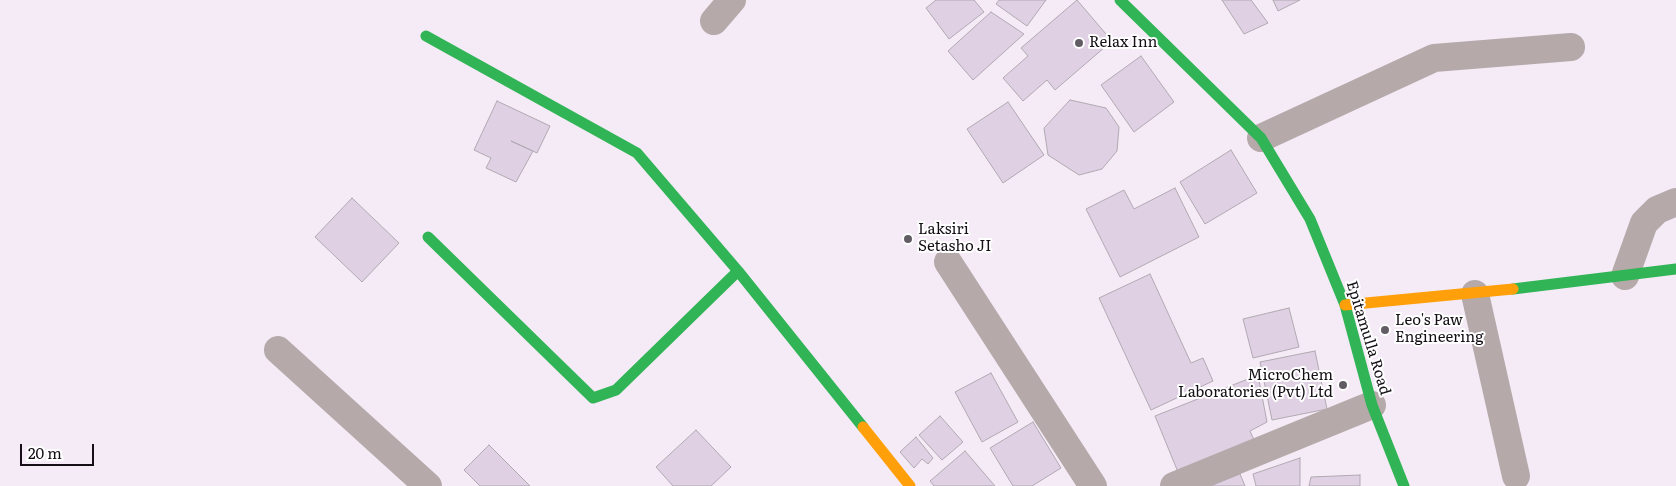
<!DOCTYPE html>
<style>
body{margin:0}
#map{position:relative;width:1676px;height:486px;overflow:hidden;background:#f4ebf6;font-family:Literata,serif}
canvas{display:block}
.scale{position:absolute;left:20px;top:444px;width:74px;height:22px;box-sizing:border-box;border:2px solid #140f15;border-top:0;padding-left:6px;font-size:15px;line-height:18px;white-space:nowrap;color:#140f15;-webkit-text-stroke:4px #fff;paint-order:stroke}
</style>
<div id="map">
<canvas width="1676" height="486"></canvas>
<div class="scale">20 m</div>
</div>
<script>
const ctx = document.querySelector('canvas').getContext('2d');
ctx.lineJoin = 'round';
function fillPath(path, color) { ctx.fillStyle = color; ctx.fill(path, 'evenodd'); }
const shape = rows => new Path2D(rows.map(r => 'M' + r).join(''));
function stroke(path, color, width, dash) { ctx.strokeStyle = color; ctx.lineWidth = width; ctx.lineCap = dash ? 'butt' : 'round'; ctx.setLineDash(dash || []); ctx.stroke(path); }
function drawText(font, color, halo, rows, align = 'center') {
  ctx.font = font + ' Literata,serif'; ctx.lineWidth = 4; ctx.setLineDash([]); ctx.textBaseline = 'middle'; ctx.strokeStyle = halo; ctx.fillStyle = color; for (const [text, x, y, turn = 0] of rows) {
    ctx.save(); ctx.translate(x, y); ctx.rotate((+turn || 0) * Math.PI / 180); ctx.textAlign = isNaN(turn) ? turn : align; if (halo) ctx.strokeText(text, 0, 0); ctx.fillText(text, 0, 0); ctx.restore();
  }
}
const building = shape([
 [936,0,974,0,984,12,949,39,926,8,936,0],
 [999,0,1046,0,1027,26,996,4,999,0],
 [1077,0,1112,41,1055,90,1047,80,1023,101,1003,78,1028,56,1021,48,1077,0],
 [1222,0,1251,0,1268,23,1244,34,1222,0],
 [1273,0,1300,0,1278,11,1273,0],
 [991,12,1024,34,973,80,948,51,991,12],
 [1141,56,1174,102,1134,132,1101,85,1141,56],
 [1070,100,1106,108,1119,127,1117,151,1102,169,1079,175,1048,155,1044,128,1070,100],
 [497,101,550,126,537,153,511,141,533,151,516,182,486,168,491,158,474,150,497,101],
 [1008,102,1044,155,1003,183,967,129,1008,102],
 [1231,150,1257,193,1205,224,1180,182,1231,150],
 [1175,188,1199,237,1120,277,1086,209,1124,190,1134,209,1175,188],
 [352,198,399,243,362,282,315,237,352,198],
 [1150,274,1191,363,1203,358,1213,381,1151,410,1099,298,1150,274],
 [1289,308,1299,347,1253,358,1243,319,1289,308],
 [1315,351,1327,409,1272,420,1260,362,1315,351],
 [991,373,1018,422,982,442,955,392,991,373],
 [1258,375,1267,422,1250,431,1255,442,1180,477,1155,416,1258,375],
 [940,416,963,442,942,460,919,435,940,416],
 [1033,422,1061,468,1032,486,1013,486,990,448,1033,422],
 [696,430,731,467,711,486,673,486,656,467,696,430],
 [916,437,933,458,928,464,922,459,914,468,900,452,916,437],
 [489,445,530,486,480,486,464,470,489,445],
 [965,451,995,486,934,486,930,481,965,451],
 [1300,458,1300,486,1256,486,1253,474,1300,458],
 [1240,474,1245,486,1210,486,1240,474],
 [1360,475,1360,486,1309,486,1311,477,1360,475]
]);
fillPath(building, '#dfd0e3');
stroke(building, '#b0a9b1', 1);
stroke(shape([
 [714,21,732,0],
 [1261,138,1434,58,1571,47],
 [948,262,1093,486],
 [1625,276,1644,223,1657,210,1676,202],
 [1475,294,1516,476],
 [278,350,428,486],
 [1174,486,1372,405]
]), '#b5a9aa', 28);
stroke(shape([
 [1120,0,1261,138,1310,219,1345,305,1372,405,1404,486],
 [426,36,637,153,738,271,863,427],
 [428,237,593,398,616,390,738,271],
 [1513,289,1676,269]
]), '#30b455', 11);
stroke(shape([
 [1345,305,1513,289],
 [863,427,910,486]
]), '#ff9f0a', 11);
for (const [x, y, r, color] of [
 [1079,43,5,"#625c64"],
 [908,239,5,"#625c64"],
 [1385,330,5,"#625c64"],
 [1343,385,5,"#625c64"]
]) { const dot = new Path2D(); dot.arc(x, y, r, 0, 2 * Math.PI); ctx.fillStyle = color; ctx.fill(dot); stroke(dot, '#fff', 2); }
drawText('15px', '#140f15', '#fff', [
 ["Relax Inn",1089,43],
 ["Laksiri",918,230],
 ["Setasho JI",918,247],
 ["Leo's Paw",1395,321],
 ["Engineering",1395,338],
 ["MicroChem",1333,376,"right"],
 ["Laboratories (Pvt) Ltd",1333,393,"right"]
], 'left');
drawText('15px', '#140f15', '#fff', [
 ["Epitamulla Road",1368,338,73]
]);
</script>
